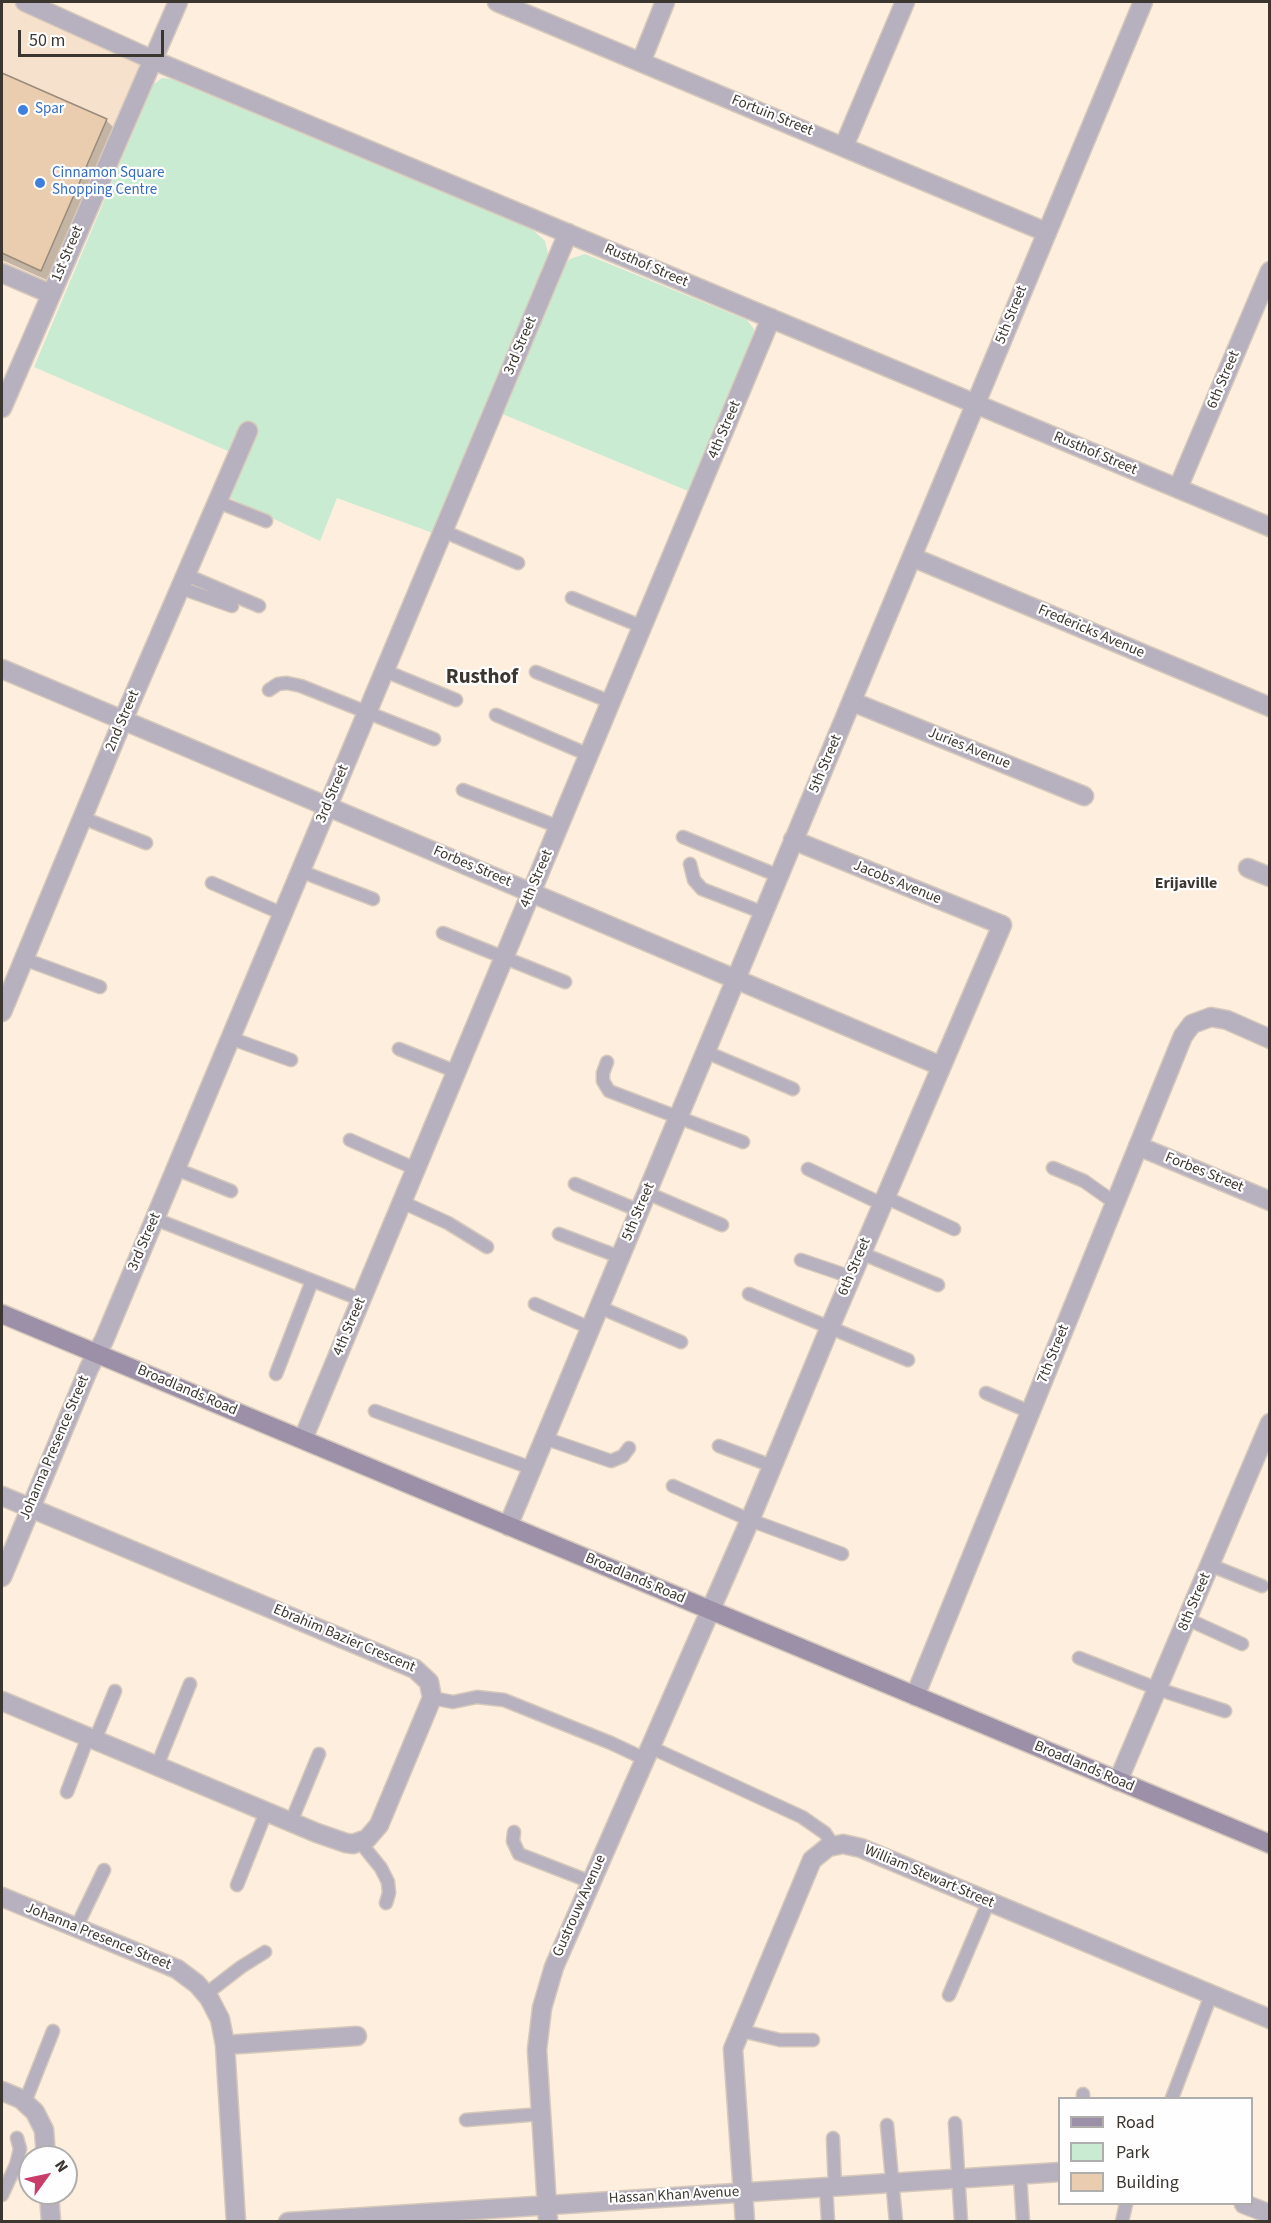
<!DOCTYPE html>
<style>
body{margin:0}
#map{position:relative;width:1271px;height:2223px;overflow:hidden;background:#fdeede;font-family:"Source Sans 3",sans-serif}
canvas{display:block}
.frame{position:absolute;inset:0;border:3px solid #3c3630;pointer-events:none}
.legend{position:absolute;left:1058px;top:2097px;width:195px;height:108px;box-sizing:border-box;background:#fefefe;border:2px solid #b0aeac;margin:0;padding:8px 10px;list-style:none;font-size:18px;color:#3c3630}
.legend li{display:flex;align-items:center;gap:12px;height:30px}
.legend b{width:30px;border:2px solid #b0aeac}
.north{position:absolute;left:18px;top:2145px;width:60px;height:60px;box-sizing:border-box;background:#fefefe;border:2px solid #b0aeac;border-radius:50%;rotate:57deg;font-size:16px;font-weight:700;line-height:24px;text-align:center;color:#3c3630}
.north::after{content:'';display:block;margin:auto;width:21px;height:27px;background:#ca3c6a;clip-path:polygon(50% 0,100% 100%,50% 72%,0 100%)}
.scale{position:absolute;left:18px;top:30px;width:146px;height:27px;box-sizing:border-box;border:3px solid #3c3630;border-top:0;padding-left:8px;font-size:18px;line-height:21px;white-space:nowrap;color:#3c3630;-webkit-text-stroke:4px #fefefe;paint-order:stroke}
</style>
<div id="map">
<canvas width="1271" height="2223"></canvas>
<div class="frame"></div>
<ul class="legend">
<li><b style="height:8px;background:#9b90a7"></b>Road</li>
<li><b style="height:16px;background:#c9ebd2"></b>Park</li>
<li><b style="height:16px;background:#e9cdae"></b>Building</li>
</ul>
<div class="north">N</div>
<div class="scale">50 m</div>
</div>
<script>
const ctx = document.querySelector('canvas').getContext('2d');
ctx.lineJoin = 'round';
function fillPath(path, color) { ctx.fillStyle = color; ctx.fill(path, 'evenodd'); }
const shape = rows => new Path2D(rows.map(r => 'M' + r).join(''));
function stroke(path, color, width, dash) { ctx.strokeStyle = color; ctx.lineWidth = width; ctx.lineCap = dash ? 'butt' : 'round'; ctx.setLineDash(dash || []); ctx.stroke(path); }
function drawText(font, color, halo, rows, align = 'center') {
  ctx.font = font + ' "Source Sans 3",sans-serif'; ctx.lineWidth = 4.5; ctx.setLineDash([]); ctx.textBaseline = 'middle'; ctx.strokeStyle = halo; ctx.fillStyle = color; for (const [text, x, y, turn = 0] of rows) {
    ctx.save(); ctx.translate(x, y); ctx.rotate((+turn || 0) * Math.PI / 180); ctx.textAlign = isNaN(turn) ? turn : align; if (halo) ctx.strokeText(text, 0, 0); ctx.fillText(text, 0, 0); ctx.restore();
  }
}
fillPath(shape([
 [2,2,27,2,153,58,50,293,2,271]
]), '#f6e2cc');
fillPath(shape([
 [162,78,171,79,533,230,545,241,548,253,547,259,433,533,337,498,320,541,228,497,244,458,34,367,153,85],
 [585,254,747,320,754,329,752,340,688,491,500,413,564,265,570,259]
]), '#c9ebd2');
fillPath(shape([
 [2,74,106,120,120,134,56,284,2,260]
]), '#0003');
const building = shape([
 [2,73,107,119,41,271,2,253,2,73]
]);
fillPath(building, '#e9cdae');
stroke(building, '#998b7c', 1.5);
const service = shape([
 [218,502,266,521],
 [443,531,518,563],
 [186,575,259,606],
 [181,588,232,606],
 [572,598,643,627],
 [385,671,456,700],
 [536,672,611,702],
 [269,690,278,684,287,683,301,686,434,739],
 [496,715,589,755],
 [463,790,559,827],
 [83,818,146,843],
 [683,837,779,876],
 [690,864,694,880,702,889,764,913],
 [300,871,373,899],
 [212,883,283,914],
 [443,933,565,982],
 [24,959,100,987],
 [230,1038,291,1060],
 [399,1049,457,1072],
 [706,1052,793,1089],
 [607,1062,603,1073,603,1081,609,1091,743,1142],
 [350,1140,416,1169],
 [1053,1168,1084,1181,1115,1203],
 [176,1169,231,1191],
 [808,1169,882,1204],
 [575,1184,640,1211],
 [647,1193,722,1225],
 [885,1197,954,1229],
 [402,1202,448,1223,487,1247],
 [155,1219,362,1300],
 [559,1234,620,1257],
 [861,1253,938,1285],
 [801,1260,851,1277],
 [749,1294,908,1360],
 [535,1304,590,1328],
 [599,1307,681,1342],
 [276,1374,312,1281],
 [986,1393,1030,1412],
 [375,1411,531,1468],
 [544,1438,611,1461,623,1456,629,1448],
 [719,1446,772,1466],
 [673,1486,750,1520,842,1554],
 [1210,1565,1262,1586],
 [1187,1619,1242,1644],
 [1079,1658,1158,1689,1225,1711],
 [432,1698,453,1702,477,1697,504,1700,611,1743,645,1759],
 [95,1740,115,1691],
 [650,1747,802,1817,825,1833,833,1845],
 [157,1766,190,1684],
 [67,1792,88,1737],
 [291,1822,319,1754],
 [514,1832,513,1841,519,1854,591,1882],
 [360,1842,381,1868,388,1882,389,1893,386,1903],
 [237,1885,266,1812],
 [76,1928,104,1870],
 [206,1994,241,1967,265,1952],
 [949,1995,989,1901],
 [742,2031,780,2040,813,2040],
 [1083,2094,1083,2098],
 [1172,2098,1211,1995],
 [25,2102,53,2031],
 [466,2120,541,2114],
 [955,2123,961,2222],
 [887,2125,896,2222],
 [833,2138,835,2187],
 [1020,2176,1023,2222],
 [826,2187,828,2222],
 [2,2195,16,2165,20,2149,17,2138],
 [1122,2222,1126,2204]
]);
const minor = shape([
 [25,2,153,60,1270,527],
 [497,2,1046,232],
 [641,62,665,2],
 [844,146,905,2],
 [2,273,51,294],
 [2,408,178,2],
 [1178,488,1270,271],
 [912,557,1270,707],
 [2,669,941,1066],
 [853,702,1084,796],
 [1248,868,1270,877],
 [2,1012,123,720,248,431],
 [1138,1146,1270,1201],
 [303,1439,771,318],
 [2,1496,415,1669,429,1682,432,1698,379,1825,367,1839,353,1844,346,1843,317,1833,2,1701],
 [508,1526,1143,2],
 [2,1577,89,1368,104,1340,568,233],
 [915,1696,1183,1036,1192,1024,1211,1017,1227,1020,1270,1039],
 [1118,1781,1270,1423],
 [2,1897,177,1969,197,1984,209,1998,220,2019,225,2045,236,2222],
 [225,2045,357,2036],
 [2,2091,21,2099,35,2112,44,2130,46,2157],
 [49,2193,51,2222],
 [1244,2204,1270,2214],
 [288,2222,1060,2172],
 [548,2222,537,2050,542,2008,554,1967,750,1520,830,1327,1002,925,793,840],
 [745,2222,733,2049,812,1860,828,1847,843,1844,861,1848,1270,2019]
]);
const secondary = shape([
 [2,1314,1270,1844]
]);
stroke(service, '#d6c9bb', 15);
stroke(minor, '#d6c9bb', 21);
stroke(secondary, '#d6c9bb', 21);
stroke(service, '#b7b0bf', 12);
stroke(minor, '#b7b0bf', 18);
stroke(secondary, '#9b90a7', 18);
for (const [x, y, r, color] of [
 [23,110,6,"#3f7fe0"],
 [40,183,6,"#3f7fe0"]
]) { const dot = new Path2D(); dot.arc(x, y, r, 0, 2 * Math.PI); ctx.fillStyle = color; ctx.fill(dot); stroke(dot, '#fefefe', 2); }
drawText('15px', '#366cbe', '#fefefe', [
 ["Spar",35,110],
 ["Cinnamon Square",52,174],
 ["Shopping Centre",52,191]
], 'left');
drawText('15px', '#3c3630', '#fefefe', [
 ["Fortuin Street",772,116,22],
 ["1st Street",68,254,-67],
 ["Rusthof Street",646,266,23],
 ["5th Street",1012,315,-68],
 ["3rd Street",521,346,-67],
 ["6th Street",1224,380,-67],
 ["4th Street",725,430,-67],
 ["Rusthof Street",1095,454,23],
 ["Fredericks Avenue",1091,632,23],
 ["2nd Street",123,721,-67],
 ["Juries Avenue",969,749,22],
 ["5th Street",826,764,-67],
 ["3rd Street",333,794,-67],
 ["Forbes Street",472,867,23],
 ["4th Street",537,879,-67],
 ["Jacobs Avenue",897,883,22],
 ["Forbes Street",1204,1173,22],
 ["5th Street",639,1212,-67],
 ["3rd Street",145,1242,-67],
 ["6th Street",855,1267,-67],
 ["4th Street",350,1327,-67],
 ["7th Street",1054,1354,-68],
 ["Broadlands Road",187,1391,23],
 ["Johanna Presence Street",55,1448,-67],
 ["Broadlands Road",635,1579,23],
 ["8th Street",1195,1602,-67],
 ["Ebrahim Bazier Crescent",344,1639,23],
 ["Broadlands Road",1084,1767,23],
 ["William Stewart Street",929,1877,23],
 ["Gustrouw Avenue",580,1906,-66],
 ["Johanna Presence Street",98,1937,22],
 ["Hassan Khan Avenue",674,2196,-3]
]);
drawText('bold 16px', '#3c3630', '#fefefe', [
 ["Erijaville",1186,884]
]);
drawText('bold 21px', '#3c3630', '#fefefe', [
 ["Rusthof",482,678]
]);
</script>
